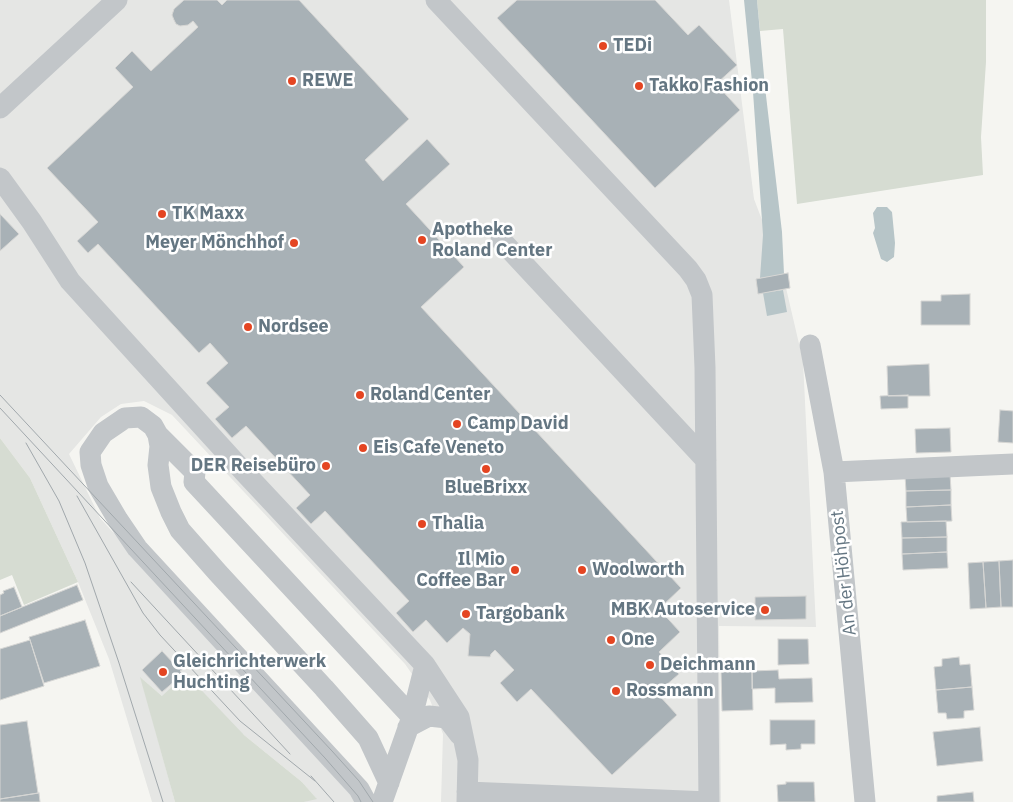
<!DOCTYPE html>
<meta charset="utf-8">
<style>
body{margin:0}
canvas{display:block;background:#f5f5f1}
</style>
<canvas width="1013" height="802"></canvas>
<script>
const ctx = document.querySelector('canvas').getContext('2d');
ctx.lineJoin = 'round';
function fillPath(path, color) { ctx.fillStyle = color; ctx.fill(path, 'evenodd'); }
const shape = rows => new Path2D(rows.map(r => 'M' + r).join(''));
function stroke(path, color, width, dash) { ctx.strokeStyle = color; ctx.lineWidth = width; ctx.lineCap = dash ? 'butt' : 'round'; ctx.setLineDash(dash || []); ctx.stroke(path); }
function drawText(font, color, halo, rows, align = 'center') {
  ctx.font = font + ' "IBM Plex Sans",sans-serif'; ctx.lineWidth = 5; ctx.setLineDash([]); ctx.textBaseline = 'middle'; ctx.strokeStyle = halo; ctx.fillStyle = color; for (const [text, x, y, turn = 0] of rows) {
    ctx.save(); ctx.translate(x, y); ctx.rotate((+turn || 0) * Math.PI / 180); ctx.textAlign = isNaN(turn) ? turn : align; if (halo) ctx.strokeText(text, 0, 0); ctx.fillText(text, 0, 0); ctx.restore();
  }
}
fillPath(shape([
 [0,0,729,0,754,199,783,275,803,361,816,627,719,626,721,802,441,802,443,734,430,700,405,664,172,415,144,401,121,404,101,417,69,454,100,518,357,802,304,802,316,798,302,782,244,735,162,696,141,678,175,802,152,802,109,659,78,582,30,478,0,438]
]), '#e5e6e4');
fillPath(shape([
 [757,0,986,0,986,62,981,137,983,175,797,204,783,29,760,31],
 [0,438,30,478,78,582,24,605,12,575,0,580],
 [186,674,244,735,302,782,317,799,304,802,175,802,140,677,162,696]
]), '#d6dcd2');
fillPath(shape([
 [744,0,757,0,765,87,782,232,784,274,760,278,763,235,753,92],
 [877,207,887,207,892,212,895,243,894,257,887,262,881,259,873,233,875,228,873,213],
 [783,290,787,312,767,316,763,293]
]), '#b7c5c8');
const building = shape([
 [184,0,217,0,222,5,227,0,299,0,409,119,365,160,383,181,427,139,450,164,406,204,464,267,421,307,681,588,659,609,680,632,659,652,679,674,657,693,677,715,612,775,531,689,517,702,500,683,514,670,495,650,491,654,490,657,468,656,470,634,463,628,447,643,426,620,413,632,396,613,409,601,325,511,311,524,296,508,310,495,246,426,232,438,215,419,229,407,206,383,228,363,210,343,199,353,98,244,88,253,77,241,98,222,47,168,133,87,115,68,132,51,151,71,198,27,193,21,188,25,180,26,176,24,174,20,172,15,174,9,184,0],
 [517,0,655,0,688,35,699,25,737,65,716,84,740,110,655,188,497,18,517,0],
 [0,214,19,234,0,251,0,214],
 [788,273,790,288,758,294,756,279,788,273],
 [970,294,970,325,921,325,921,301,941,301,941,295,970,294],
 [929,364,930,396,888,396,887,366,929,364],
 [908,395,908,408,881,409,880,396,908,395],
 [1000,410,1013,411,1013,443,998,442,1000,410],
 [950,428,951,452,916,453,915,429,950,428],
 [950,474,951,490,906,491,905,476,950,474],
 [951,490,951,505,906,507,906,491,951,490],
 [951,505,952,521,907,522,906,507,951,505],
 [946,521,947,537,902,538,901,522,946,521],
 [947,537,947,552,902,554,902,538,947,537],
 [947,552,948,568,903,570,902,554,947,552],
 [1013,560,1013,607,1001,607,999,561,1013,560],
 [999,561,1001,607,986,608,983,562,999,561],
 [983,562,986,608,970,609,968,563,983,562],
 [77,585,83,600,0,633,0,616,77,585],
 [14,587,22,607,0,616,0,595,4,593,3,591,14,587],
 [806,596,806,619,755,620,755,597,806,596],
 [85,620,100,666,44,683,29,637,85,620],
 [778,639,808,639,809,664,778,665,778,639],
 [30,640,44,686,0,700,0,649,30,640],
 [162,651,176,666,178,664,183,669,180,671,183,674,162,692,142,670,162,651],
 [959,657,960,665,970,664,972,687,936,690,934,667,942,666,942,659,959,657],
 [778,670,779,679,812,678,813,702,775,703,775,688,752,689,752,671,778,670],
 [752,671,753,710,722,711,721,672,752,671],
 [972,687,974,710,964,711,964,718,947,719,946,713,938,713,936,690,972,687],
 [770,720,815,720,815,744,801,744,801,749,786,750,786,744,770,745,770,720],
 [27,721,38,793,0,799,0,725,27,721],
 [980,727,983,761,937,766,933,732,980,727],
 [786,782,814,782,815,802,778,802,777,785,786,784,786,782],
 [973,792,974,802,937,802,937,796,973,792],
 [39,793,40,802,0,802,0,799,39,793]
]);
fillPath(building, '#a8b1b6');
stroke(building, '#d6d6d4', 1);
stroke(shape([
 [436,0,688,269,696,280,702,295,705,368,709,802,467,792],
 [0,108,117,0],
 [0,178,32,222,70,281,244,472,425,665,459,717,468,760,467,802],
 [501,240,706,460],
 [810,345,834,472,865,802],
 [158,435,160,446,158,465,161,487,171,512,180,530,218,573,324,688,368,738,389,783],
 [834,472,1013,464],
 [408,727,429,716,447,718,460,735],
 [366,802,359,789,137,548,118,520,98,486,91,465,90,452,103,433,125,418,141,417,153,426,158,435,195,472,194,482,412,717],
 [382,802,412,717,425,665]
]), '#c2c6c9', 21);
stroke(shape([
 [0,395,332,751,359,781,373,802],
 [0,408,325,758,358,796,361,802],
 [26,443,59,501,85,563,119,663,163,802],
 [77,496,143,613,160,635,240,721,315,781],
 [131,582,290,754],
 [311,776,334,802]
]), '#a1a8ac', 1);
for (const [x, y, r, color] of [
 [603,46,5,"#e44522"],
 [292,81,5,"#e44522"],
 [639,86,5,"#e44522"],
 [162,214,5,"#e44522"],
 [422,240,5,"#e44522"],
 [294,243,5,"#e44522"],
 [248,327,5,"#e44522"],
 [360,395,5,"#e44522"],
 [457,424,5,"#e44522"],
 [363,448,5,"#e44522"],
 [326,466,5,"#e44522"],
 [486,469,5,"#e44522"],
 [422,524,5,"#e44522"],
 [515,570,5,"#e44522"],
 [582,570,5,"#e44522"],
 [765,610,5,"#e44522"],
 [466,614,5,"#e44522"],
 [611,640,5,"#e44522"],
 [650,665,5,"#e44522"],
 [163,672,5,"#e44522"],
 [616,691,5,"#e44522"]
]) { const dot = new Path2D(); dot.arc(x, y, r, 0, 2 * Math.PI); ctx.fillStyle = color; ctx.fill(dot); stroke(dot, '#fff', 2); }
drawText('bold 18px', '#647682', '#fff', [
 ["TEDi",613,46],
 ["REWE",302,81],
 ["Takko Fashion",649,86],
 ["TK Maxx",172,214],
 ["Apotheke",432,230],
 ["Roland Center",432,251],
 ["Meyer Mönchhof",284,243,"right"],
 ["Nordsee",258,327],
 ["Roland Center",370,395],
 ["Camp David",467,424],
 ["Eis Cafe Veneto",373,448],
 ["DER Reisebüro",316,466,"right"],
 ["BlueBrixx",486,488,"center"],
 ["Thalia",432,524],
 ["Il Mio",505,560,"right"],
 ["Coffee Bar",505,581,"right"],
 ["Woolworth",592,570],
 ["MBK Autoservice",755,610,"right"],
 ["Targobank",476,614],
 ["One",621,640],
 ["Gleichrichterwerk",173,662],
 ["Huchting",173,683],
 ["Deichmann",660,665],
 ["Rossmann",626,691]
], 'left');
drawText('18px', '#647682', '#fff', [
 ["An der Höhpost",844,573,-96]
]);
</script>
